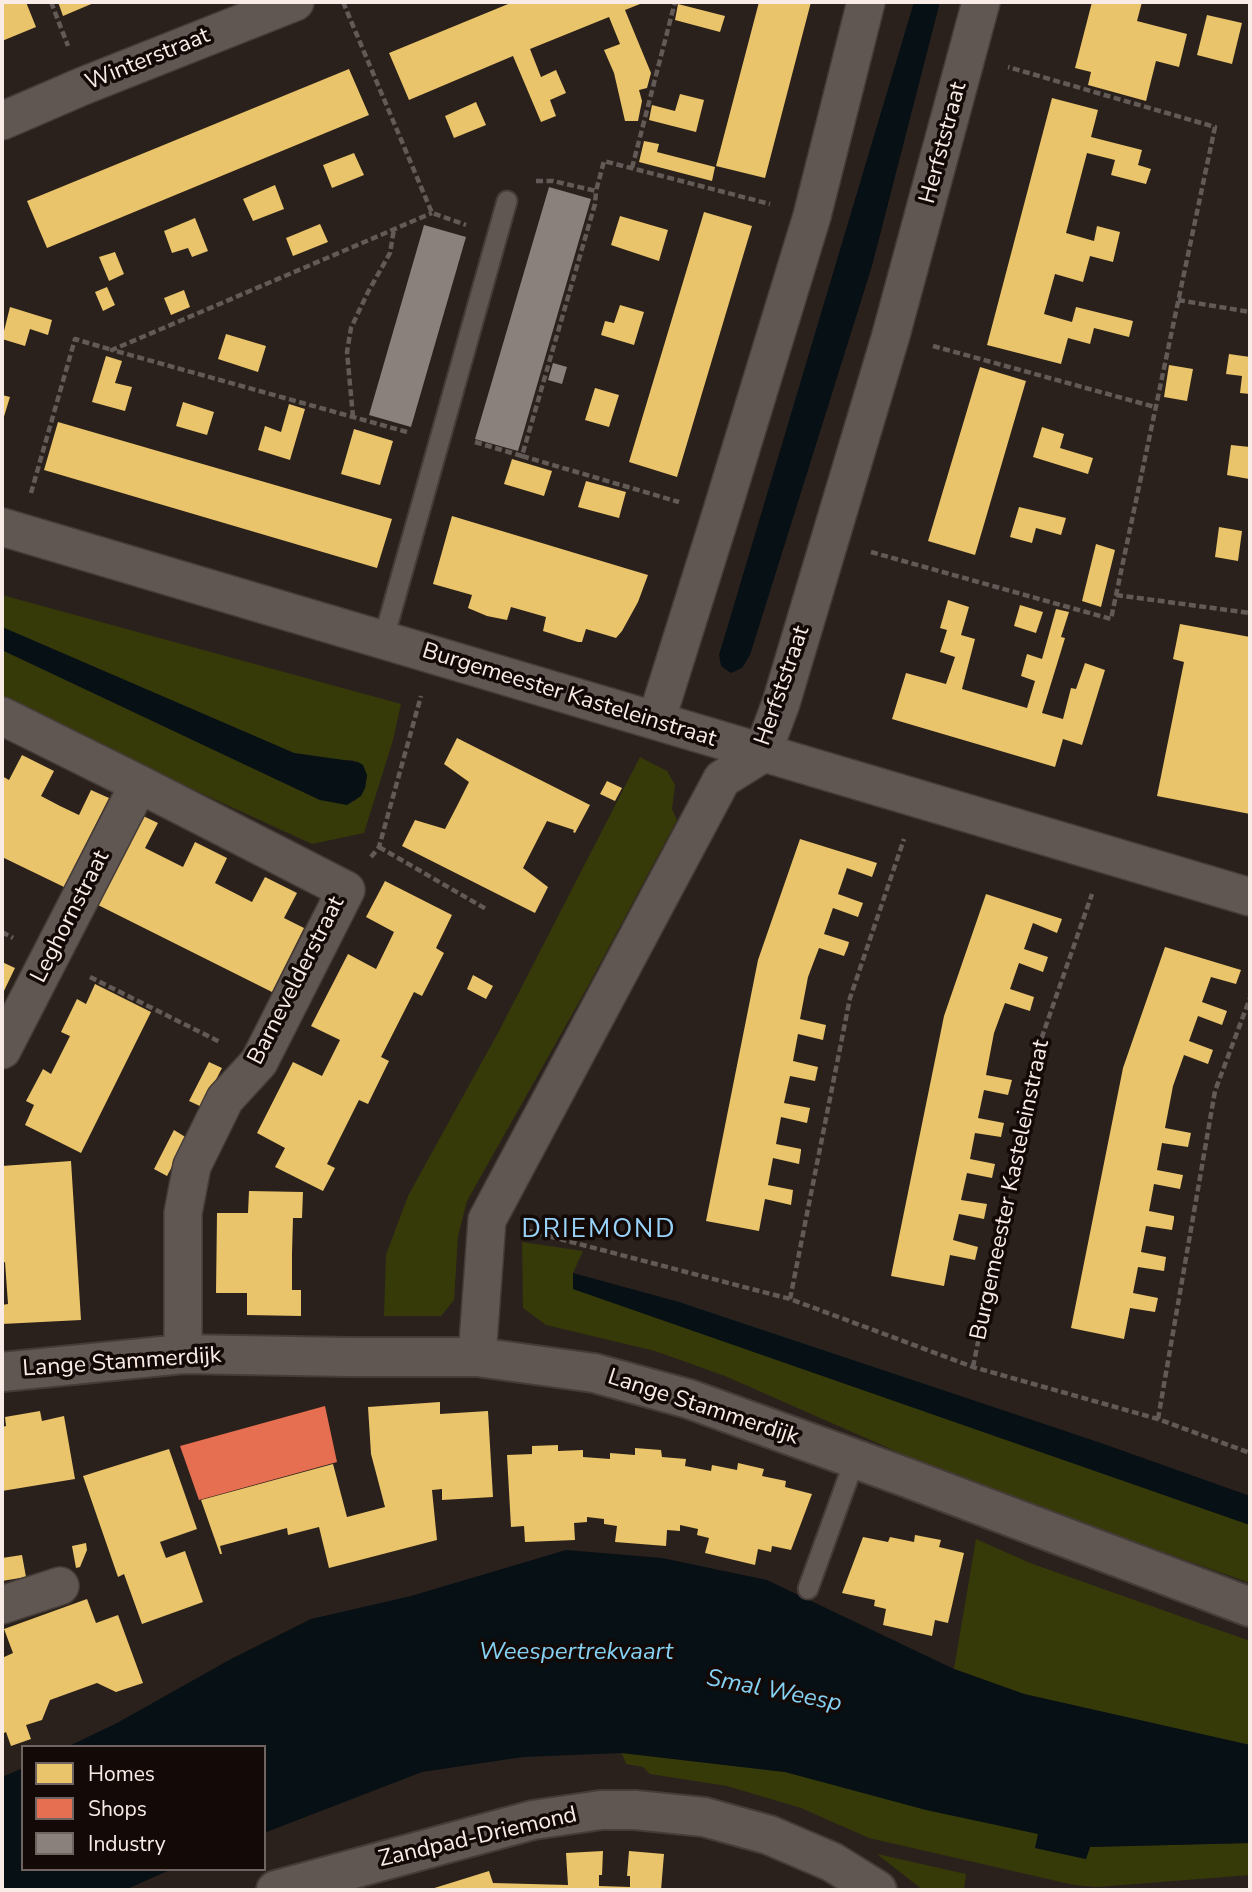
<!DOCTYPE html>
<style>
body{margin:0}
#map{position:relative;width:1252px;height:1892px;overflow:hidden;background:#2b211c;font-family:"Nunito Sans",sans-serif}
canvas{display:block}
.frame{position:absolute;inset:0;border:4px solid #f9ebe6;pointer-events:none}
.legend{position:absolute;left:21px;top:1745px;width:245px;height:126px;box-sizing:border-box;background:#130a07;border:2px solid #6f6460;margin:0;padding:9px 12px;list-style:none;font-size:21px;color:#f9ebe6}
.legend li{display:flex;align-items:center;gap:14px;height:35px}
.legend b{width:35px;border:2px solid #6f6460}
</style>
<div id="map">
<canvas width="1252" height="1892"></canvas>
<div class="frame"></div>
<ul class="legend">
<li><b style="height:19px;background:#e9c46a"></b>Homes</li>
<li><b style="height:19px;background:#e76f51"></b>Shops</li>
<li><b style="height:19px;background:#8a817c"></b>Industry</li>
</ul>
</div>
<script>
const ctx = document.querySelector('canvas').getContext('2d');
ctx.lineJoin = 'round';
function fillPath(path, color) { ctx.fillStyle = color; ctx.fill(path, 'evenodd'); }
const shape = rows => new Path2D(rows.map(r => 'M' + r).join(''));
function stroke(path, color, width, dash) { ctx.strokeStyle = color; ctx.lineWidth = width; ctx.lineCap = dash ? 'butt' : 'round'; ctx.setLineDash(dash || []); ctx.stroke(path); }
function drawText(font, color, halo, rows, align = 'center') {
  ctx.font = font + ' "Nunito Sans",sans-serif'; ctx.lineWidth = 7; ctx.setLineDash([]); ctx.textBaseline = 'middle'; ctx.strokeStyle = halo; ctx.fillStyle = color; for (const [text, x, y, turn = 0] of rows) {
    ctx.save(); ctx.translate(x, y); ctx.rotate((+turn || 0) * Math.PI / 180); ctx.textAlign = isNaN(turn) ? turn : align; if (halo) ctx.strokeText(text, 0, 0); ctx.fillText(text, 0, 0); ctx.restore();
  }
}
fillPath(shape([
 [2,595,401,704,393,740,364,833,312,844,2,702,2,650,320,800,355,801,365,788,367,775,353,760,330,760,294,753,2,627],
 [640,757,667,771,675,785,672,809,677,820,588,986,467,1201,458,1236,454,1300,441,1316,384,1316,386,1255,408,1196,499,1031],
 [522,1242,583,1251,573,1273,574,1289,1250,1525,1250,1583,961,1480,725,1376,655,1351,546,1325,523,1308],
 [976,1539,1030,1563,1250,1641,1250,1745,1024,1694,954,1669],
 [622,1753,785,1772,1039,1834,1035,1848,1086,1859,1090,1847,1250,1843,1250,1875,1097,1887,1074,1885,869,1838,801,1808,727,1786,650,1774,643,1767,626,1764],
 [877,1854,966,1874,964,1890,923,1890]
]), '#353a08');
fillPath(shape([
 [914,2,940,2,872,266,750,655,742,668,731,673,721,666,719,655],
 [2,627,294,753,358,762,363,765,367,775,365,788,361,796,347,805,320,800,2,650],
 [573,1273,679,1302,1101,1443,1250,1496,1250,1525,573,1289],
 [566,1550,662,1558,767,1580,954,1669,1024,1694,1250,1745,1250,1843,1090,1847,1086,1859,1035,1848,1038,1834,926,1810,785,1772,622,1753,523,1757,422,1772,264,1833,264,1747,67,1747,117,1723,231,1659,311,1619,411,1596],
 [23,1768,23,1869,172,1869,125,1890,2,1890,2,1777]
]), '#061015');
fillPath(shape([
 [2,2,26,2,36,27,2,41],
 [58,2,96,2,63,16],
 [513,2,645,2,625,10,651,73,647,88,639,90,642,101,638,121,625,121,614,73,604,50,620,44,609,17,530,49,541,77,556,70,566,93,550,100,556,116,541,122,513,56,409,100,389,53],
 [759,2,811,2,765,178,716,166],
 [1092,2,1142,2,1137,21,1187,34,1179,67,1156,61,1146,101,1088,85,1091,72,1075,68],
 [678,4,725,16,720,32,675,20],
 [1207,15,1242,23,1232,64,1197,55],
 [349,69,369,115,47,248,27,201],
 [680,94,704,100,696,132,649,120,652,105,675,111],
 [1052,98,1098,110,1091,137,1142,150,1138,165,1151,169,1146,184,1111,175,1115,160,1087,153,1066,233,1094,241,1097,226,1120,232,1113,262,1090,256,1083,282,1055,274,1044,314,1072,322,1076,307,1133,321,1129,337,1094,328,1090,344,1068,338,1061,364,987,345],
 [476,102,486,125,454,138,445,116],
 [644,141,659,144,657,152,715,167,712,181,639,162],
 [354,153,364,175,332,188,323,165],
 [275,185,284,209,253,221,243,199],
 [704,212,752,226,677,477,629,462],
 [620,216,668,230,659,261,611,245],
 [195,218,208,251,192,257,188,248,172,253,164,231],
 [320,224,328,242,293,256,286,238],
 [115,252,124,274,109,281,99,257],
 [107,287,115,305,103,311,95,292],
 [184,290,190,307,171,315,164,298],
 [620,305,644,312,634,345,601,335,605,321,614,323],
 [10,307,52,320,48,335,30,329,25,346,2,339],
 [226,334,266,346,258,372,218,359],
 [1229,354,1250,357,1250,394,1240,393,1242,376,1226,374],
 [106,356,122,361,115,383,132,387,125,411,92,402],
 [1169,365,1193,369,1187,401,1164,397],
 [980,367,1026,381,975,555,928,541],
 [595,388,619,395,609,427,585,420],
 [2,395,10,397,2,423],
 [183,402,214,412,207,435,176,426],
 [289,404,305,409,290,460,258,450,265,426,281,432],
 [58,422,392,519,377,568,44,470],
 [1042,427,1064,434,1060,448,1093,458,1088,474,1033,457],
 [354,429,393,441,380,485,341,474],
 [1231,445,1250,447,1249,479,1227,475],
 [512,459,552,471,544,496,504,484],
 [586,481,626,492,619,518,578,507],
 [1019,507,1066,518,1061,535,1036,528,1032,543,1010,537],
 [452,516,648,575,638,602,622,631,616,638,586,629,582,642,578,642,543,631,546,617,511,607,507,620,487,616,468,608,472,595,433,584],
 [1219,527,1242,531,1238,561,1215,557],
 [1096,544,1115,550,1101,607,1082,601],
 [948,600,969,607,961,635,975,639,962,689,1027,708,1035,681,1021,676,1027,654,1042,659,1056,609,1069,612,1061,637,1065,638,1042,713,1063,719,1071,688,1076,689,1085,663,1105,670,1082,745,1063,739,1055,767,892,719,906,673,946,684,955,657,940,652,947,630,940,628],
 [1020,605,1043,612,1036,633,1014,626],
 [1180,624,1250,637,1250,814,1157,796,1184,662,1173,659],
 [457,738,590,805,575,833,573,832,574,830,547,821,523,868,548,887,535,913,402,846,415,820,445,829,457,806,469,782,444,764],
 [22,755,54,771,41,796,60,806,79,815,91,790,109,798,64,887,2,857,2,776,9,780],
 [607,781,622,788,615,801,600,794],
 [141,815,158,823,145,848,183,867,195,842,227,858,215,883,252,902,265,877,297,893,284,918,304,928,272,992,96,904],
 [800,839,877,863,872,877,847,868,838,894,863,903,858,917,833,908,824,934,849,942,848,946,844,956,819,948,808,977,800,1019,826,1025,823,1040,798,1034,793,1061,818,1067,815,1081,790,1076,784,1103,810,1108,807,1123,781,1117,776,1144,801,1149,801,1151,799,1164,773,1158,768,1185,793,1190,791,1205,765,1199,759,1231,706,1221,758,960],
 [385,881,452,915,436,948,444,953,422,996,414,992,381,1057,389,1061,368,1104,359,1100,327,1164,335,1168,323,1191,275,1167,285,1148,257,1133,293,1062,322,1076,340,1040,311,1026,348,954,376,969,394,932,366,917],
 [986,894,1062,919,1057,933,1033,923,1024,949,1048,957,1043,972,1019,963,1010,989,1034,997,1030,1011,1005,1003,994,1033,986,1075,1012,1080,1008,1095,984,1090,978,1118,1004,1123,1001,1137,975,1133,970,1159,995,1164,992,1178,967,1173,961,1200,987,1204,984,1219,959,1214,953,1240,978,1247,975,1260,950,1255,944,1286,891,1276,944,1016],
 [1165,947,1241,970,1236,984,1211,977,1202,1002,1227,1011,1222,1025,1198,1016,1189,1041,1213,1050,1208,1064,1184,1055,1173,1086,1165,1128,1191,1133,1188,1147,1162,1143,1157,1170,1183,1175,1180,1189,1154,1184,1149,1211,1174,1216,1174,1219,1172,1230,1146,1226,1141,1252,1166,1257,1164,1271,1138,1267,1133,1293,1158,1298,1155,1312,1130,1308,1124,1339,1071,1328,1123,1068],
 [2,962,15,968,2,995],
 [473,975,493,986,486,999,467,989],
 [95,984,151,1012,81,1153,25,1125,34,1105,26,1101,43,1069,51,1074,70,1036,61,1032,77,999,86,1004],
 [209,1062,222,1068,202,1107,189,1101],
 [174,1130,187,1138,167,1176,154,1169],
 [71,1161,81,1320,2,1324,2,1305,8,1304,5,1262,2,1263,2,1227,4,1227,2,1166],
 [249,1191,303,1192,302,1218,293,1218,292,1253,292,1290,301,1290,301,1316,247,1315,247,1293,216,1293,217,1213,248,1213],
 [440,1402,440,1414,488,1411,493,1497,442,1500,442,1489,432,1490,437,1540,329,1568,319,1527,288,1535,287,1528,220,1546,222,1554,220,1554,201,1500,333,1464,347,1517,385,1507,371,1454,368,1407],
 [40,1411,42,1421,64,1416,75,1479,2,1491,2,1427,6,1426,5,1417],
 [558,1445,558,1451,583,1450,583,1457,610,1459,610,1453,635,1455,635,1448,661,1450,662,1457,686,1459,685,1466,711,1471,712,1465,737,1470,738,1463,764,1469,762,1476,786,1481,785,1487,812,1494,791,1550,772,1546,771,1552,758,1549,755,1565,705,1553,709,1538,697,1535,698,1529,680,1525,680,1531,667,1530,666,1546,615,1542,617,1526,604,1524,604,1519,587,1517,587,1522,574,1523,575,1540,525,1542,524,1526,511,1527,507,1455,532,1454,532,1446],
 [169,1449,197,1529,160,1542,166,1558,185,1551,203,1602,142,1624,124,1574,118,1577,83,1476],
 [915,1535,941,1540,939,1547,964,1553,948,1623,935,1620,932,1636,883,1625,886,1609,874,1606,875,1600,842,1593,863,1537,888,1542,890,1537,914,1542],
 [86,1543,87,1550,80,1567,76,1568,72,1546],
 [22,1555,26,1577,2,1581,2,1558],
 [87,1599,96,1623,118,1615,143,1683,116,1692,97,1683,50,1700,42,1720,26,1725,31,1739,11,1746,6,1732,2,1734,2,1658,13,1653,4,1629],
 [603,1851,602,1875,599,1875,599,1886,630,1887,630,1876,627,1876,629,1851,664,1854,661,1890,428,1890,489,1871,493,1883,568,1885,566,1853]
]), '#e9c46a');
fillPath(shape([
 [325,1406,337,1462,199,1500,180,1446]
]), '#e76f51');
fillPath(shape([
 [549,187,591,199,518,451,475,439],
 [424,225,466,237,411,427,369,415],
 [553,363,567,367,562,384,548,380]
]), '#8a817c');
const service = shape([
 [383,641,507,201],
 [808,1589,855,1459]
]);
const minor = shape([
 [2,121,83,86,295,2],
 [2,527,1250,897],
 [2,716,139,784,346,890,259,1062,225,1099,192,1166,183,1213,183,1354],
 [656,721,721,514,812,216,866,2],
 [2,1050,139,784],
 [477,1357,487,1220,722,779,762,754,781,703,891,335,981,2],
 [2,1605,60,1586]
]);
const tertiary = shape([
 [2,1372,183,1354,348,1357,477,1357,594,1373,689,1399,905,1477,1250,1607],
 [276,1890,533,1820,601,1810,635,1810,704,1817,769,1835,832,1862,877,1890]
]);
stroke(service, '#453c38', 23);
stroke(minor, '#453c38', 40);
stroke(tertiary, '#453c38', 42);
stroke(shape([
 [51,2,68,46],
 [343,2,432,213,466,225],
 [632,168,675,2],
 [536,181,553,181,596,191,604,161,770,204],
 [1178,300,1250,312],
 [933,346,1155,407],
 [353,417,347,352,351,328,368,292,390,253,394,229],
 [407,432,112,350,432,213],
 [475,442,522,456,595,204,596,191],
 [522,456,679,502],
 [31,493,75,339,112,350],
 [871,552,1111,619,1215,127,1008,67],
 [1116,595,1250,613],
 [379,847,486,909],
 [371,857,379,847,421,696],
 [2,932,13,938],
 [90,977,220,1042],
 [529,1231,790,1299,973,1367,1158,1419,1250,1453],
 [790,1299,850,998,904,839],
 [973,1367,1036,1054,1092,894],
 [1158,1419,1215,1091,1250,998]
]), '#625a57', 4.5, [7, 3.5]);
stroke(service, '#605753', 19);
stroke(minor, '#605753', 37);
stroke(tertiary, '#605753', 38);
drawText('23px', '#f9ebe6', '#130a07', [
 ["Winterstraat",148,60,-22],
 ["Herfststraat",944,143,-75],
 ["Herfststraat",783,686,-71],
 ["Burgemeester Kasteleinstraat",569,696,17],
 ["Leghornstraat",71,917,-63],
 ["Barnevelderstraat",297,981,-63],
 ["Burgemeester Kasteleinstraat",1011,1190,-78],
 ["Lange Stammerdijk",122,1363,-4],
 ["Lange Stammerdijk",703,1408,18],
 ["Zandpad-Driemond",478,1838,-13]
]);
drawText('italic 24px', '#85d2f5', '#130a07', [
 ["Weespertrekvaart",576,1653],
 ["Smal Weesp",774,1692,11]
]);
ctx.letterSpacing = '2px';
drawText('26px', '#98d2f8', '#130a07', [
 ["DRIEMOND",599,1231]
]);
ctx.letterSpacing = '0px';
</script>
